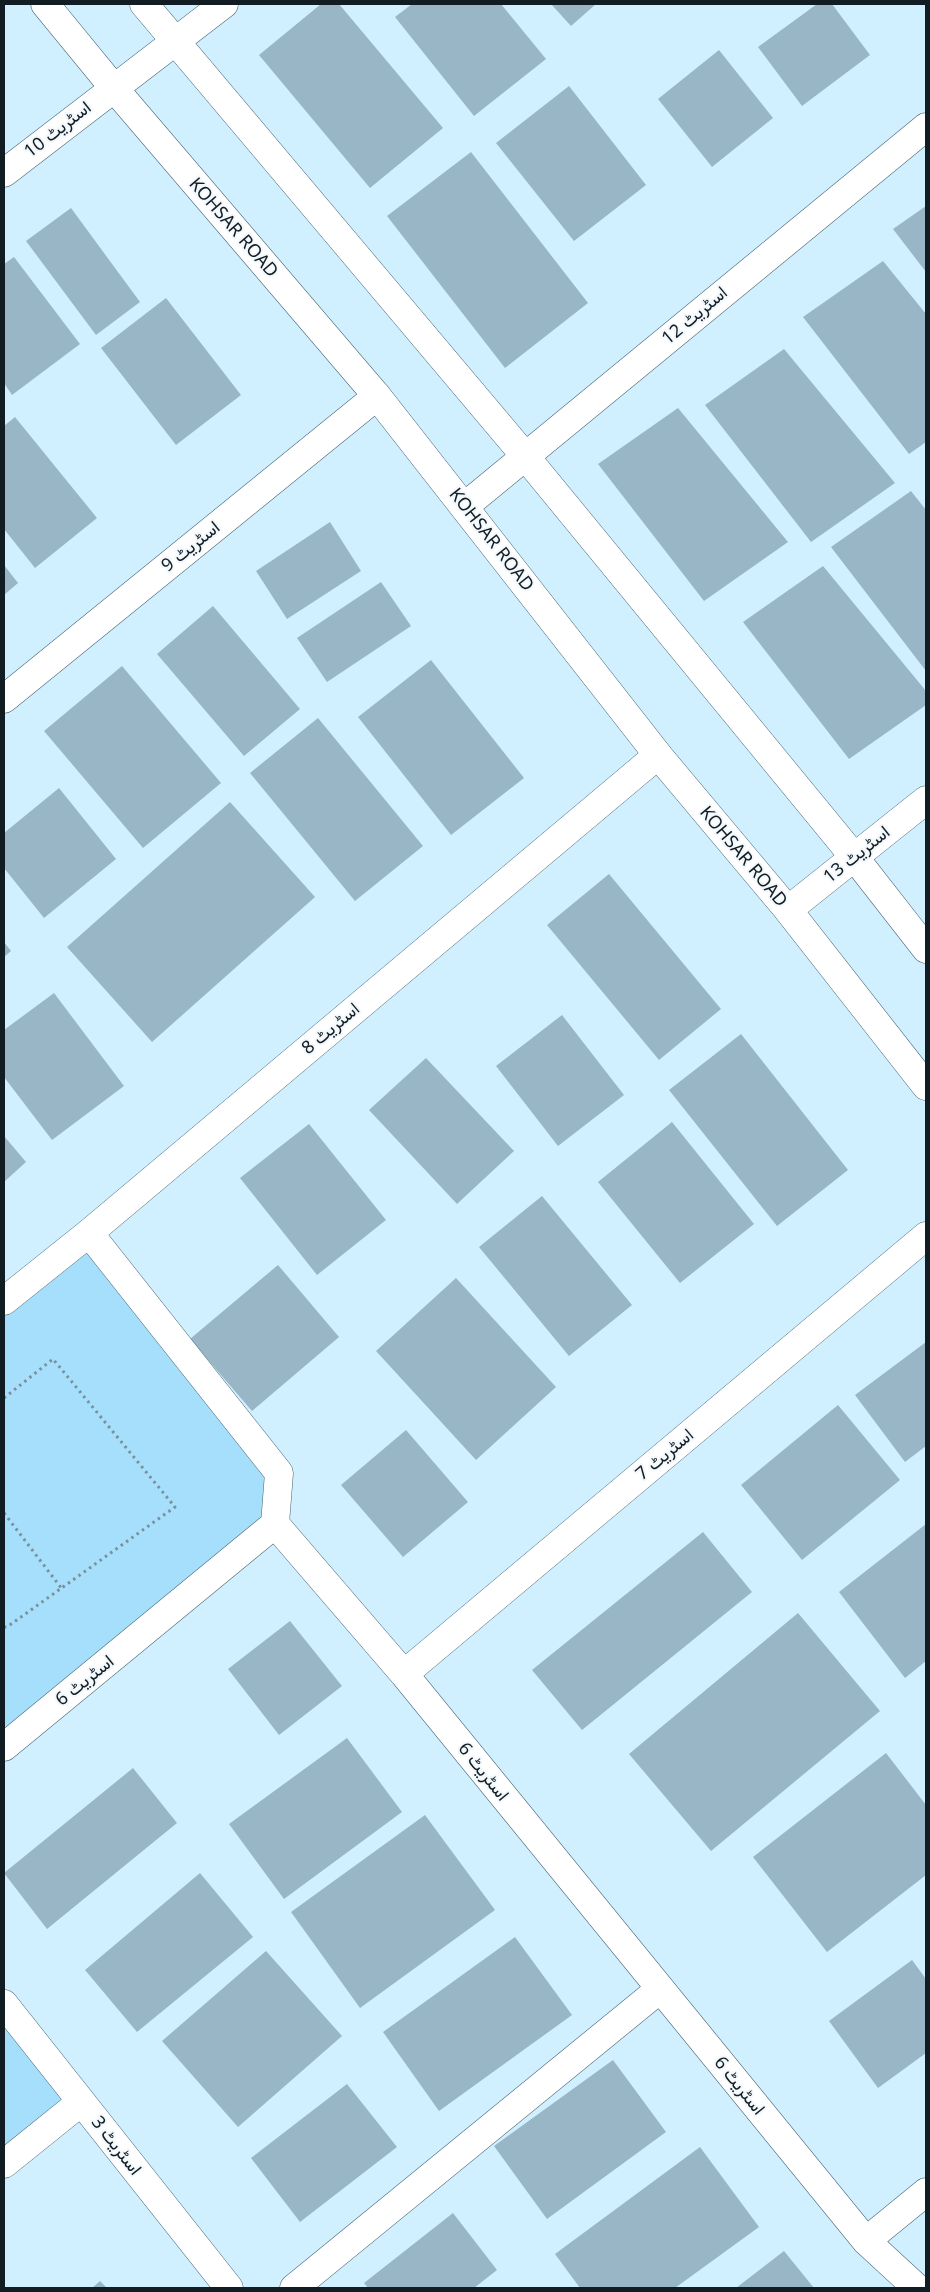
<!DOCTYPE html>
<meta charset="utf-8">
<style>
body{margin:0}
#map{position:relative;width:930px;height:2292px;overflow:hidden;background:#d0efff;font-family:"Noto Sans",sans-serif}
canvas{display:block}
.frame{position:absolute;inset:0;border:5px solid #121d23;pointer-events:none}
</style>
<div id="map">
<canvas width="930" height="2292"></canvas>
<div class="frame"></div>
</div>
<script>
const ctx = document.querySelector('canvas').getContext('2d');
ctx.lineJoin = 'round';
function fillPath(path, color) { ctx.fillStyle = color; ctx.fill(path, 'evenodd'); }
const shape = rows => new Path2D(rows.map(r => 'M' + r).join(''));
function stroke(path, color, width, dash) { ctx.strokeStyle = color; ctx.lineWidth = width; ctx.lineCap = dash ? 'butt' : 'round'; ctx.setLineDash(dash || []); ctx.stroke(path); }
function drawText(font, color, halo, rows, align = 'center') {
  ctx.font = font + ' "Noto Sans",Vazirmatn,sans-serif'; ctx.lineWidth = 4; ctx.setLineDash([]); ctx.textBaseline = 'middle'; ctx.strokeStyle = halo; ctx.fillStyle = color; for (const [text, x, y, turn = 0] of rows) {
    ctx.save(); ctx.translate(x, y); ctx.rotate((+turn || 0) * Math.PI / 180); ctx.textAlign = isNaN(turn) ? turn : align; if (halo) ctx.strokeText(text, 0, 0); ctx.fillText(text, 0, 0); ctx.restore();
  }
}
fillPath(shape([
 [89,1233,279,1473,275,1524,4,1747,4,1301],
 [4,2004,81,2102,4,2164]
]), '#a6dffc');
fillPath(shape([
 [321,4,339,4,443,128,370,188,259,55],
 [412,4,501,4,546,59,474,116,395,17],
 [551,4,596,4,571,26],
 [817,4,832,4,870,55,802,106,758,47],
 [719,50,773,118,712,167,658,99],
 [569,86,646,185,574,241,496,143],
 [471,152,588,303,505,368,387,216],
 [926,206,926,272,893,229],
 [71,208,140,302,96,335,26,241],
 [14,257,80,344,12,395,4,383,4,264],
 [883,261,926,314,926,442,909,454,803,317],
 [166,298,241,395,176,445,101,348],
 [784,349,895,483,811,542,705,405],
 [678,408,788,542,704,601,598,464],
 [15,417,97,518,35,568,4,529,4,426],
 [911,491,926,510,926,671,831,547],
 [330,522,361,571,287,619,256,571],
 [4,565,18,583,4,595],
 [823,566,926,691,926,705,849,759,743,622],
 [381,582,411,626,327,682,297,638],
 [213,606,300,709,244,756,157,654],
 [431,660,524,778,451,835,358,717],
 [122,666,221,783,143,848,44,731],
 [318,718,423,846,355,901,250,773],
 [59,788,116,859,44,918,4,868,4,833],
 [230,802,315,897,152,1042,67,947],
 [609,874,721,1009,659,1060,547,925],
 [4,942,11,951,4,957],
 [54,993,124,1086,52,1140,4,1077,4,1030],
 [562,1015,624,1095,558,1146,496,1066],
 [741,1034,848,1170,777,1226,669,1090],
 [426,1058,514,1151,457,1204,369,1110],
 [672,1122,754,1224,680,1283,598,1182],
 [309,1124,386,1220,317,1275,240,1178],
 [4,1136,26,1162,4,1182],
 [542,1196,632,1305,569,1356,479,1247],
 [278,1265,339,1337,252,1411,190,1339],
 [456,1278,556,1387,476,1460,376,1351],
 [926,1342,926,1446,905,1462,855,1395],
 [838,1405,900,1480,802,1560,741,1485],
 [406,1430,468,1502,403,1557,341,1485],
 [926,1524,926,1661,905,1678,839,1592],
 [703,1532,752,1592,582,1730,532,1670],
 [798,1613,880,1711,711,1851,629,1754],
 [290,1621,342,1686,279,1735,228,1669],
 [347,1738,402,1812,284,1899,229,1824],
 [886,1753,926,1805,926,1875,827,1952,753,1857],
 [133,1768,177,1823,47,1929,4,1873],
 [425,1815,495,1910,360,2008,291,1912],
 [200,1873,253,1937,137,2032,85,1970],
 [515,1937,572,2015,439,2111,383,2032],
 [266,1951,342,2036,238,2127,162,2041],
 [912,1960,926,1979,926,2053,878,2088,829,2021],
 [613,2060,666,2132,547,2219,494,2146],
 [347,2084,397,2147,300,2222,251,2158],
 [700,2147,759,2227,675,2288,580,2288,555,2254],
 [453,2213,497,2270,474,2288,368,2288,364,2283],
 [784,2251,814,2288,736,2288],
 [100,2281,107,2288,92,2288]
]), '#99b6c6');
const street = shape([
 [4,173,224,4],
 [465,506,926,127],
 [4,699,377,396],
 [788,910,926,800],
 [89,1233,279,1473,275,1524],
 [4,1301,89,1233,658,755],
 [275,1524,404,1674,866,2241,917,2288],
 [404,1674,926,1236],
 [4,1747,275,1524],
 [4,2004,229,2288],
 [4,2164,81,2102],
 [866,2241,926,2192],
 [294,2288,660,1989]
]);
const secondary = shape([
 [45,4,113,87,377,396,658,755,788,910,926,1086],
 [144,4,525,456,855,858,926,949]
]);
stroke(street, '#4a6674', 29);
stroke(secondary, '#4a6674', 29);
stroke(shape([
 [4,1398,53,1359,175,1507,7,1627,4,1627],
 [4,1513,62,1589]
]), '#7a909c', 3, [2.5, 4]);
stroke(street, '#fff', 28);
stroke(secondary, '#fff', 28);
drawText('18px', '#121d23', '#f2f8fb', [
 ["اسٹریٹ 10",58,130,-38],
 ["KOHSAR ROAD",233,228,49],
 ["اسٹریٹ 12",695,316,-40],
 ["KOHSAR ROAD",491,540,52],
 ["اسٹریٹ 9",191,547,-39],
 ["اسٹریٹ 13",857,855,-39],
 ["KOHSAR ROAD",743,857,50],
 ["اسٹریٹ 8",331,1029,-40],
 ["اسٹریٹ 7",665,1455,-40],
 ["اسٹریٹ 6",85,1681,-39],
 ["اسٹریٹ 6",483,1772,51],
 ["اسٹریٹ 6",739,2086,51],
 ["اسٹریٹ 3",116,2146,52]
]);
</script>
